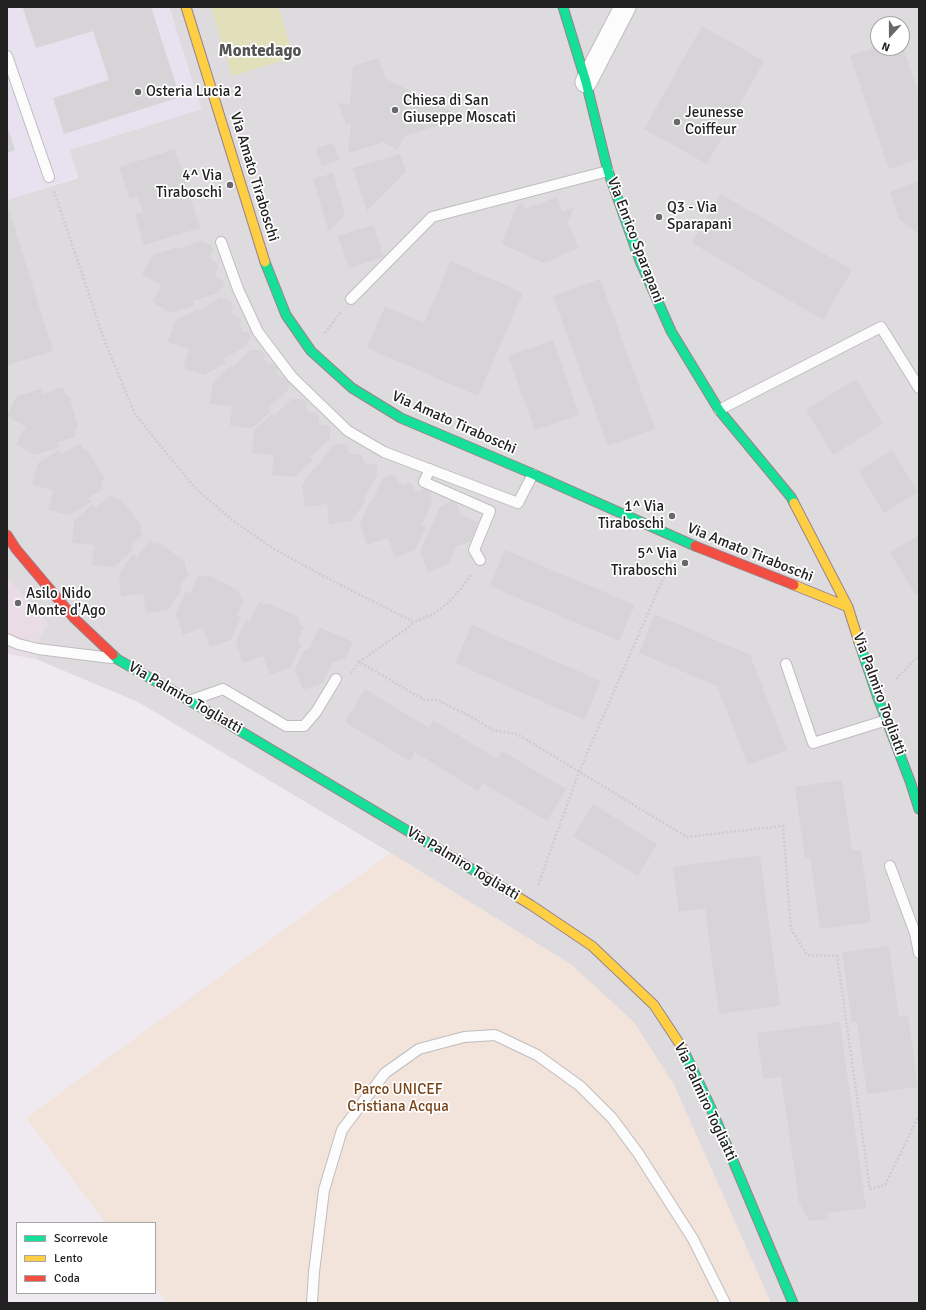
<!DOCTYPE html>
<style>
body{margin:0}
#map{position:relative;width:926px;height:1310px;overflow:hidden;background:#efeaef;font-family:Signika,sans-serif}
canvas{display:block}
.frame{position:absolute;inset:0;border:8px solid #212121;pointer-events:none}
.legend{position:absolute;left:16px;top:1222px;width:140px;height:72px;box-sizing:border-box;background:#fff;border:1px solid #a6a6a6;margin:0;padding:5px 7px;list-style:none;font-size:12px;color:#212121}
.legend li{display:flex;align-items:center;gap:8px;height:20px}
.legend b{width:20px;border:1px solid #a6a6a6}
.north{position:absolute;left:870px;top:16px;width:40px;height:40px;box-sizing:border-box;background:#fff;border:1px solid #a6a6a6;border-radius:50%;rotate:201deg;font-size:11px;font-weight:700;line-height:16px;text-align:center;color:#212121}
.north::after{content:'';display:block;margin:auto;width:14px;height:18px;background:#696769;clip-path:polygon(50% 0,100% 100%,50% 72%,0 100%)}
</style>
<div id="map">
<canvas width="926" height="1310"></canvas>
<div class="frame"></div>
<ul class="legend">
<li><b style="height:5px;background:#16e098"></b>Scorrevole</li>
<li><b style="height:5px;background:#ffcf43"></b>Lento</li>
<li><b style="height:5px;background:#f24e42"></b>Coda</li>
</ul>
<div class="north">N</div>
</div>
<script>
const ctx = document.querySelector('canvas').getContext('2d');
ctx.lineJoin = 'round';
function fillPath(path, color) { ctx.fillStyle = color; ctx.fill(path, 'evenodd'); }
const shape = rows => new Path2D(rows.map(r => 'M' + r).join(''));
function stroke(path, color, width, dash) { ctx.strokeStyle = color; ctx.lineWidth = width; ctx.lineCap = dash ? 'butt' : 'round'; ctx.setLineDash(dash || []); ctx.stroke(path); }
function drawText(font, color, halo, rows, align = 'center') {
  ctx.font = font + ' Signika,sans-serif'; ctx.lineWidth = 3.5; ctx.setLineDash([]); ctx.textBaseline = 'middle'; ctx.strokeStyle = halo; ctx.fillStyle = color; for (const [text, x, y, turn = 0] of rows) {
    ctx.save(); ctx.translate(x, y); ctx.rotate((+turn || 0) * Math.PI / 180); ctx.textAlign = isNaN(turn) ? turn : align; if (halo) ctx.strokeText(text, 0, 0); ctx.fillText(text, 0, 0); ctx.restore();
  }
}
fillPath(shape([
 [169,7,919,7,919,1303,771,1303,673,1083,573,966,391,853,138,702,36,659,38,640,7,577,7,200,78,178,69,150,201,109],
 [878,24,902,24,902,48,878,48]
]), '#dedbde');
fillPath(shape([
 [7,7,169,7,201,109,70,150,78,177,7,200]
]), '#e8e1ef');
fillPath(shape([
 [7,577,48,624,38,640,36,659,7,654]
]), '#e9dce5');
fillPath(shape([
 [391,853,573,966,634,1022,673,1083,771,1303,167,1303,155,1287,155,1223,106,1223,26,1118,318,905]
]), '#f2e3db');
fillPath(shape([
 [211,7,278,7,294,57,232,76]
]), '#e2e0ba');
fillPath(shape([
 [28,7,151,7,180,97,64,134,53,98,109,80,93,31,36,48,23,8],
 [702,26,764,61,707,164,644,129],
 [878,46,878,48,903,48,919,94,919,159,889,169,850,56],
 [379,58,386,79,463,117,405,136,397,150,384,142,348,153,351,124,346,125,338,103,350,104,353,66],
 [7,126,15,150,7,153],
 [333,143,339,160,322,166,316,148],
 [175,149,200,228,144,245,135,214,143,212,138,196,130,199,119,167],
 [400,154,406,172,367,211,353,168],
 [333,173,345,215,329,232,313,179],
 [919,181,919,234,899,219,890,192],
 [721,194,852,270,823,320,692,243],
 [557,197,562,212,573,208,568,224,579,248,544,263,501,244,518,204,523,202,525,209],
 [7,203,53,351,7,365],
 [373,225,384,257,349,268,338,236],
 [201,241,211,245,213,251,210,255,212,261,216,262,219,268,215,272,217,278,223,280,224,284,218,293,193,301,195,305,171,313,152,302,161,285,142,274,153,255,177,247,178,249],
 [451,261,523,293,478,396,367,348,385,306,424,323],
 [600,279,655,429,608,446,553,296],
 [220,298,230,301,233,306,231,310,234,316,239,317,242,321,240,326,243,332,249,332,251,337,246,346,224,359,226,363,204,375,183,368,189,349,168,342,175,321,197,309,198,311],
 [553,340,579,415,535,430,508,356],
 [251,350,261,350,265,354,264,360,268,364,273,364,278,368,276,373,281,377,286,377,290,380,287,391,268,408,271,411,252,428,230,426,232,406,210,404,213,382,231,365,232,367],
 [856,379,883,424,833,455,806,410],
 [63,387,65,394,69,396,78,426,74,433,75,437,58,442,59,447,35,455,16,444,26,427,7,416,7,415,17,396,41,389,43,394],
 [292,399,303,399,307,403,306,408,310,413,315,412,319,417,318,421,322,426,328,425,331,429,329,440,310,457,313,460,294,477,272,475,274,455,252,453,254,430,272,414,274,416],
 [80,443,83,449,87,451,104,477,101,485,103,489,88,498,91,502,69,515,48,510,53,490,32,485,38,463,59,450,62,454],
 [343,443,348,446,348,452,353,455,358,454,363,457,363,462,368,465,373,463,377,466,377,477,363,498,366,501,351,521,329,524,327,504,305,507,302,485,317,465,318,466,333,445],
 [892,450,918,492,884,513,859,471],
 [391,475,396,477,398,482,403,485,408,482,413,485,414,490,420,492,425,489,430,491,432,502,421,525,426,527,415,550,395,557,388,538,367,545,360,524,370,501,372,502,382,479],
 [112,494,116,499,121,500,141,524,140,531,143,534,130,546,133,550,114,567,92,565,94,545,72,543,74,521,93,504,96,508],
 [451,501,457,504,461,515,478,522,470,542,456,546,448,565,428,572,420,552,440,507],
 [919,535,919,593,916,595,890,552],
 [150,540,155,544,160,543,185,562,186,570,189,573,179,587,182,590,168,610,146,613,143,594,121,596,119,574,133,554,137,557],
 [505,550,635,605,619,641,490,586],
 [199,574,205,577,210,576,238,590,241,597,244,599,237,615,241,617,231,640,210,647,203,628,183,635,176,614,186,591,191,593],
 [259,602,265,605,270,604,298,617,300,625,304,626,297,642,301,645,291,667,270,675,263,656,243,663,236,642,246,619,250,621],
 [655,614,750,655,787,750,748,765,717,686,639,653],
 [472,625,601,681,584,720,455,663],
 [319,627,353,642,346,658,332,663,323,683,303,690,295,670,304,650,310,648],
 [365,689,429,728,433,720,498,759,502,751,566,789,547,821,482,783,478,791,415,752,410,761,345,722],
 [842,780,852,851,861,850,871,922,820,929,810,857,805,858,795,787],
 [593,804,657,844,638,876,573,836],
 [760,855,780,1006,719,1014,705,908,679,912,673,867],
 [889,946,899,1016,908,1015,918,1087,867,1094,857,1022,852,1023,842,952],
 [840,1022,866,1208,827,1213,828,1219,809,1221,799,1202,781,1077,763,1079,757,1033]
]), '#d6d4d7');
const lane = shape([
 [7,56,49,177],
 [221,242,238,289,258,332,292,377,348,431,384,452,518,503,533,474],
 [351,299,432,217,608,171],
 [719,410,881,327,919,388],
 [430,469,424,482,490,511,474,550,480,560],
 [7,639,18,644,38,649,111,658],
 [786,664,813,743,887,720],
 [192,700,223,689,286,726,304,726,316,712,336,679],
 [890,866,915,933,919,953],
 [312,1303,314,1272,324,1190,342,1130,385,1073,419,1049,464,1037,495,1035,537,1055,580,1086,612,1118,638,1153,693,1239,725,1303]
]);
const street = shape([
 [586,82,625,7]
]);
const fast = shape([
 [563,7,586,82,608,171,640,261,671,331,719,410,791,497,794,503],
 [265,262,286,315,311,351,352,388,401,418,533,474,695,546],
 [859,642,878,698,910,781,919,809],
 [113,655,117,659,190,701,485,877],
 [683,1049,710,1106,793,1303]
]);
const slow = shape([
 [186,7,265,262],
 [794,503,848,607,859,642],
 [794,585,848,607],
 [485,877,531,905,592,946,654,1005,683,1049]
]);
const jam = shape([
 [7,535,16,549,74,618,113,655],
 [695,546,794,585]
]);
stroke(lane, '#bfbdbf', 12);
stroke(street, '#bfbdbf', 23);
stroke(fast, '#98838f', 11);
stroke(slow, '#98838f', 11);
stroke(jam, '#98838f', 11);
stroke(shape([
 [54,191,105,342,135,414,194,487,232,520,274,549,335,582,414,622,434,614,448,603,461,589,471,574],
 [325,333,341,312],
 [359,662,406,629,414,622],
 [351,673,359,662,425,700,437,700,470,716,493,730,517,734,687,837,783,826,791,929,807,955,837,956,870,1189,885,1185,919,1115],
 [896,679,919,655],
 [538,885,579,772,671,560]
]), '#d0c9d6', 2.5, [2, 2]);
stroke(lane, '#fdfcfd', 10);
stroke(street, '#fdfcfd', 21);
stroke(fast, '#16e098', 9);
stroke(slow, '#ffcf43', 9);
stroke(jam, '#f24e42', 9);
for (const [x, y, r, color] of [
 [138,92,4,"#696769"],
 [395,110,4,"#696769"],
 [677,122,4,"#696769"],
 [230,185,4,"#696769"],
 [659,217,4,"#696769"],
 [672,516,4,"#696769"],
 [685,563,4,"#696769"],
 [18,603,4,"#696769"]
]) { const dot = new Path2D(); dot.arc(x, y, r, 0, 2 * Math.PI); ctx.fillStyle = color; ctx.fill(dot); stroke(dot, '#fff', 1.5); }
drawText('15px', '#212121', '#fff', [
 ["Osteria Lucia 2",146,92],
 ["Chiesa di San",403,101],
 ["Giuseppe Moscati",403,118],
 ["Jeunesse",685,113],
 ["Coiffeur",685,130],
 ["4^ Via",222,176,"right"],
 ["Tiraboschi",222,193,"right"],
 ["Q3 - Via",667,208],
 ["Sparapani",667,225],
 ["1^ Via",664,507,"right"],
 ["Tiraboschi",664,524,"right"],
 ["5^ Via",677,554,"right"],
 ["Tiraboschi",677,571,"right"],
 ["Asilo Nido",26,594],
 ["Monte d'Ago",26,611]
], 'left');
drawText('15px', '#212121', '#fff', [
 ["Via Amato Tiraboschi",254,177,73],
 ["Via Enrico Sparapani",635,240,69],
 ["Via Amato Tiraboschi",454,423,24],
 ["Via Amato Tiraboschi",750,553,22],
 ["Via Palmiro Togliatti",879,694,70],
 ["Via Palmiro Togliatti",185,698,30],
 ["Via Palmiro Togliatti",463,864,31],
 ["Via Palmiro Togliatti",705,1102,65]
]);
drawText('15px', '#774317', '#fff', [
 ["Parco UNICEF",398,1090],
 ["Cristiana Acqua",398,1107]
]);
drawText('bold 17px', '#545454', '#fff', [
 ["Montedago",260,52]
]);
</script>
